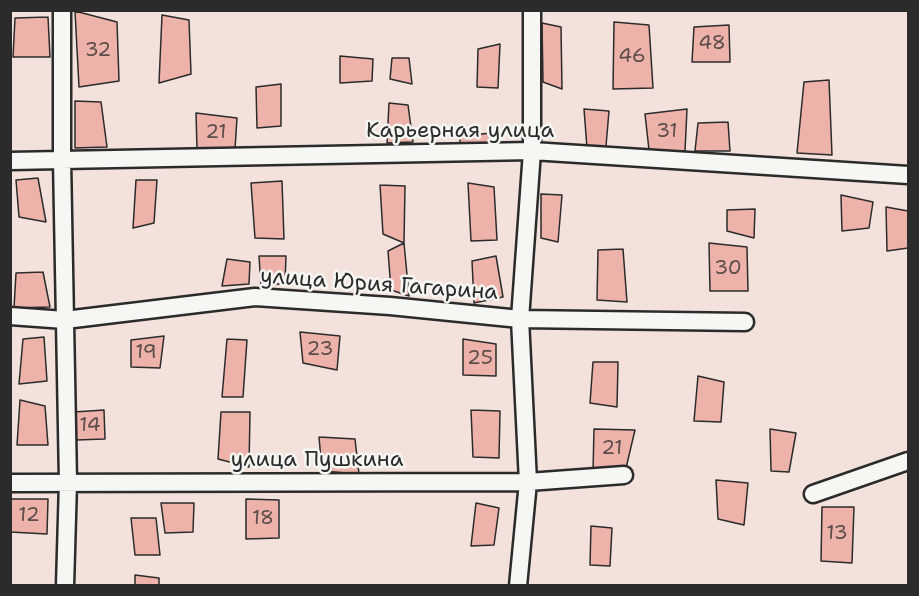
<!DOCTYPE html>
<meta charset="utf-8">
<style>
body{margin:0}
#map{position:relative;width:919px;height:596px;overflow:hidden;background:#f3e2dc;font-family:"Shantell Sans",sans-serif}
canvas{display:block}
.frame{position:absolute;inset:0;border:12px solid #2b2b2b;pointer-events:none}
</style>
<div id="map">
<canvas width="919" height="596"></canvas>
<div class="frame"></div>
</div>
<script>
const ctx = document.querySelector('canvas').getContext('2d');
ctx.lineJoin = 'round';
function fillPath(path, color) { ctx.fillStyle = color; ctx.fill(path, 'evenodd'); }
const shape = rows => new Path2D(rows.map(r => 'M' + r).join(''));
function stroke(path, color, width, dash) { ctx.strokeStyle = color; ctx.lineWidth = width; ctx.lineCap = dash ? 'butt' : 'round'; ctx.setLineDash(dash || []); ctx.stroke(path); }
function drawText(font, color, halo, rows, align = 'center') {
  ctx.font = font + ' "Shantell Sans",sans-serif'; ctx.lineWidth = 5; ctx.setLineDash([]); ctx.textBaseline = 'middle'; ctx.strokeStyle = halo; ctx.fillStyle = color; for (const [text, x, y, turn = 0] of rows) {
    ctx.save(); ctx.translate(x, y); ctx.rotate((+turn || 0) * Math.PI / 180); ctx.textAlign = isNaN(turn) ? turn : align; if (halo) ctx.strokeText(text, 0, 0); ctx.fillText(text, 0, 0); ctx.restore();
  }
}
const building = shape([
 [75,11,117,22,119,81,79,87,75,11],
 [162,15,189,20,191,74,159,83,162,15],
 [48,17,50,57,13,57,15,18,48,17],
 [614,22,649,25,653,88,613,89,614,22],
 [542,23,561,27,562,89,543,82,542,23],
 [729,25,730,62,692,62,694,27,729,25],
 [500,44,498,88,477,87,478,49,500,44],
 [340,56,373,59,372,81,340,83,340,56],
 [392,58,409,58,412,84,390,79,392,58],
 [829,80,832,155,797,153,804,82,829,80],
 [281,84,281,126,257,128,256,87,281,84],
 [75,101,101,102,107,147,75,148,75,101],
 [389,103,408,105,413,142,387,143,389,103],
 [584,109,609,111,606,146,587,148,584,109],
 [687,109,685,151,649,150,645,114,687,109],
 [196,113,237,118,235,149,197,149,196,113],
 [728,122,730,151,695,151,698,123,728,122],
 [492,133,498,144,460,145,460,136,492,133],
 [38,178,46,222,19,217,16,180,38,178],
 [136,180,157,180,154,223,133,228,136,180],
 [282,181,284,239,255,238,251,183,282,181],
 [468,183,494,187,497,240,471,241,468,183],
 [380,185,405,186,404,243,383,234,380,185],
 [541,194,562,195,558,242,541,238,541,194],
 [841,195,873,202,869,228,842,231,841,195],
 [886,207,908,211,908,248,887,251,886,207],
 [755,209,754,238,727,231,727,210,755,209],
 [404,243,409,296,391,290,388,251,404,243],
 [709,243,747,247,748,291,710,291,709,243],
 [623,249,627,302,597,300,598,250,623,249],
 [259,256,286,256,285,283,261,287,259,256],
 [496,256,503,297,474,303,472,261,496,256],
 [227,259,250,262,249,284,222,286,227,259],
 [43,272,50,307,14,308,16,273,43,272],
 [300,332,340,336,337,370,303,363,300,332],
 [164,336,160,368,131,367,131,340,164,336],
 [44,337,47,381,19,384,23,339,44,337],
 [227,339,247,340,243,397,222,397,227,339],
 [463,339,496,344,496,376,463,375,463,339],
 [593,362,618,362,617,407,590,403,593,362],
 [698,376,724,382,721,422,694,421,698,376],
 [20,400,45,406,48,445,17,445,20,400],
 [104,410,105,439,76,440,74,412,104,410],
 [471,410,500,411,499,458,473,457,471,410],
 [221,412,250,412,249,467,218,459,221,412],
 [594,429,635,430,626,468,593,471,594,429],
 [770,429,796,433,789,472,771,471,770,429],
 [319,437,355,439,359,474,322,471,319,437],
 [716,480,748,483,744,525,718,519,716,480],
 [10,499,48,499,47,534,10,532,10,499],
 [246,499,279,500,279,538,246,539,246,499],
 [161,503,194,503,193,532,165,533,161,503],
 [476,503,499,508,494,545,471,546,476,503],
 [822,507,854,507,852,563,821,561,822,507],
 [131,518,156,518,160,555,135,555,131,518],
 [591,526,612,528,610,566,590,565,591,526],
 [135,575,159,578,159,586,135,586,135,575]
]);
fillPath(building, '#edb3aa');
stroke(building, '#2b2b2b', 1.5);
const minor = shape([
 [62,10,62,160,68,482,65,586],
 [10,161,532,151,908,175],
 [10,316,65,320,255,297,390,306,520,319,745,322],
 [10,483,528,482,624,475],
 [813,494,908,461],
 [518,586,528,482,520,319,532,151,532,10]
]);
stroke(minor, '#2b2b2b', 21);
stroke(minor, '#f6f6f2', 16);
drawText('20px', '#5c4d4b', null, [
 ["48",712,44],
 ["32",98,51],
 ["46",632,57],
 ["31",667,132],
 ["21",216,133],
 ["30",728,269],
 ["23",320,350],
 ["19",146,353],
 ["25",480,359],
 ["14",90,426],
 ["21",612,449],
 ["12",29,516],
 ["18",263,519],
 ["13",837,534]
]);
drawText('22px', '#2b2b2b', '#f6f6f2', [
 ["Карьерная улица",460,131],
 ["улица Юрия Гагарина",379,285,4],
 ["улица Пушкина",317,460]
]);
</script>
